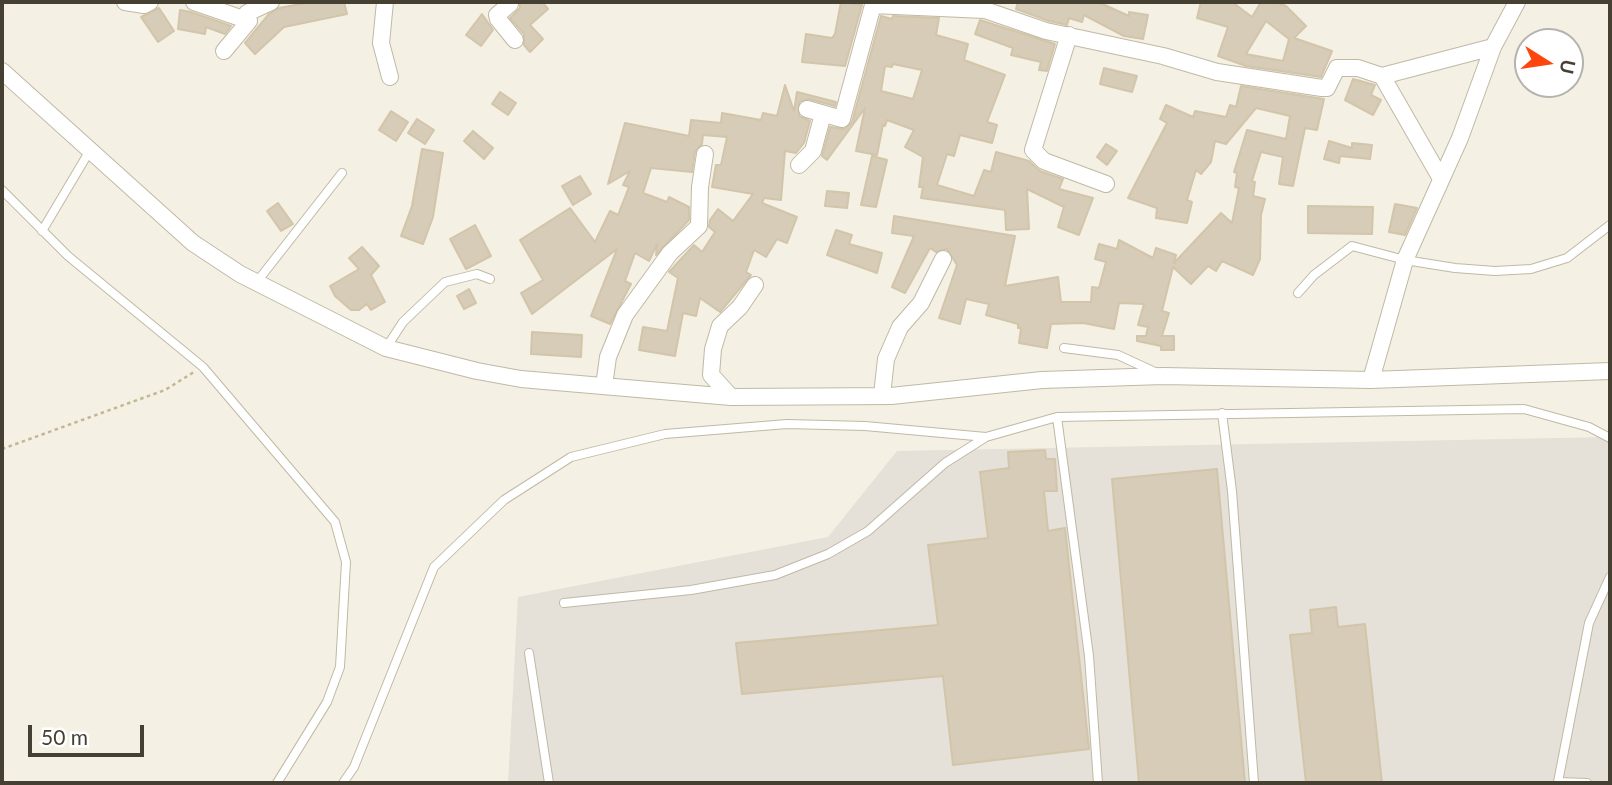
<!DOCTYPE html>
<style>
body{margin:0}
#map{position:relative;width:1612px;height:785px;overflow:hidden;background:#f4f0e3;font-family:Lato,sans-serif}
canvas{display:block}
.frame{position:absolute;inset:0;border:4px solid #464032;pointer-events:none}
.north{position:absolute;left:1514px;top:28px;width:70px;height:70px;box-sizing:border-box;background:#fff;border:2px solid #b5b3ad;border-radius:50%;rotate:102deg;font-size:19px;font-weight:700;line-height:28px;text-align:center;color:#464032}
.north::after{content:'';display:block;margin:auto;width:24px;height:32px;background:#ff450e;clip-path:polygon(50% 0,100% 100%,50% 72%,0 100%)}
.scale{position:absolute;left:28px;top:725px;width:116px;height:32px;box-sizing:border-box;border:4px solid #464032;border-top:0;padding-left:9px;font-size:21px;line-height:24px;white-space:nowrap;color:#464032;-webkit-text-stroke:5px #fff;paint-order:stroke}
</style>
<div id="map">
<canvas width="1612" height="785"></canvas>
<div class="frame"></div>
<div class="north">U</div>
<div class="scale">50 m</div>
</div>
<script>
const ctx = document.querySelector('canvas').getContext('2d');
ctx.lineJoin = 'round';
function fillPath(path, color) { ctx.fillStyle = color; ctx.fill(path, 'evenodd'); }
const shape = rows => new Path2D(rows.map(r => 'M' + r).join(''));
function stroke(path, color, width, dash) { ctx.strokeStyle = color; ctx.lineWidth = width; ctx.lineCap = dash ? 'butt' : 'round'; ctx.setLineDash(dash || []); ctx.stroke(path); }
fillPath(shape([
 [1610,437,1610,783,508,783,518,597,828,537,897,451]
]), '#e5e0d8');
const building = shape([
 [311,2,344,2,347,14,284,27,255,54,245,43,269,14,279,8,311,2],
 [520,2,542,2,548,9,530,25,543,39,530,52,524,45,524,34,510,18,520,8,520,2],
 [841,2,862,5,845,66,802,62,806,34,832,38,835,34,841,2],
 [1018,2,1098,2,1129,16,1129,12,1148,15,1143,39,1124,36,1084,15,1082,22,1069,18,1067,25,1049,21,1016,9,1018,2],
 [1201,2,1232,2,1252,17,1261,2,1275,2,1286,6,1306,26,1294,38,1332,51,1321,77,1246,66,1218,56,1228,27,1197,18,1201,2],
 [1266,21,1289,39,1283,61,1246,54,1266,21],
 [159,8,174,31,158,42,141,17,159,8],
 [180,10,191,12,231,26,225,34,206,27,205,34,178,29,180,10],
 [482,14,493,30,481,46,466,35,482,14],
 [881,16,892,19,893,16,939,18,936,35,968,44,964,60,1005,75,987,122,997,125,992,143,960,135,954,156,947,154,937,185,974,196,984,170,991,172,996,152,1029,161,1040,171,1063,179,1059,189,1093,198,1079,235,1058,227,1064,207,1027,189,1029,229,1006,230,1005,210,921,198,923,187,919,187,923,157,905,147,914,130,887,120,885,126,883,125,877,155,856,151,865,108,827,160,822,156,830,127,844,129,852,122,881,16],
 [893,64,922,70,913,99,881,91,885,66,892,67,893,64],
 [980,20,1055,44,1047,71,1039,70,1041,62,1011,55,1013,48,975,34,980,20],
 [1104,68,1137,76,1132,92,1100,84,1104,68],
 [1353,79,1375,85,1371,95,1381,100,1373,115,1345,100,1353,79],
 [785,85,794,111,797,92,836,102,835,106,809,99,799,102,799,116,810,121,804,143,796,153,785,151,781,200,764,198,762,203,797,217,787,243,777,239,766,257,754,250,746,272,751,275,720,312,700,298,696,316,683,313,675,356,639,350,643,327,667,331,678,278,669,272,694,245,702,252,715,232,709,227,710,220,718,209,733,221,753,194,712,187,716,165,721,165,727,137,703,135,702,144,695,152,692,172,651,168,643,193,667,202,669,197,689,207,689,220,656,255,657,244,649,261,635,253,625,281,631,284,610,324,591,316,617,249,532,314,521,293,543,280,520,240,570,208,595,242,610,211,618,215,629,187,623,185,630,171,608,184,625,123,689,136,691,120,721,123,722,113,761,120,763,113,777,116,785,85],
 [1241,86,1324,99,1317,130,1305,128,1293,186,1279,184,1283,157,1261,152,1252,181,1255,182,1253,196,1265,199,1261,215,1260,259,1253,275,1222,261,1216,271,1208,266,1191,284,1173,267,1162,311,1169,313,1162,336,1174,336,1174,350,1161,350,1161,346,1137,341,1137,336,1146,336,1148,327,1138,325,1144,304,1119,303,1114,329,1083,323,1051,324,1047,348,1019,343,1021,328,1018,328,1018,324,986,315,989,304,966,299,960,324,939,318,957,265,947,249,936,252,930,248,905,293,892,287,914,236,892,233,894,216,1015,236,1005,286,1058,277,1061,302,1091,302,1092,287,1099,288,1106,262,1095,259,1099,244,1117,249,1119,240,1153,258,1156,248,1176,255,1174,263,1221,213,1232,223,1239,188,1235,187,1237,173,1234,172,1247,130,1286,139,1290,116,1256,108,1226,144,1215,141,1211,162,1201,174,1196,170,1187,200,1192,202,1187,223,1156,218,1157,208,1128,198,1167,123,1160,119,1166,105,1193,117,1195,111,1226,117,1230,105,1236,107,1241,86],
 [500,92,516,103,508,115,492,104,500,92],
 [391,111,408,122,396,141,379,130,391,111],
 [417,119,434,130,425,144,408,133,417,119],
 [473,131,493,148,484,159,464,141,473,131],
 [1329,141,1352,148,1352,143,1372,145,1370,159,1340,156,1339,163,1324,159,1329,141],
 [1106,144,1117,151,1107,165,1097,157,1106,144],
 [422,149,443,153,433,217,423,244,401,236,412,206,422,149],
 [872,156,887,160,876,207,861,205,872,156],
 [580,176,591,194,573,205,562,186,580,176],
 [827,191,849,193,847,208,825,206,827,191],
 [278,203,293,224,281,231,267,211,278,203],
 [1395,204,1417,208,1405,235,1389,232,1395,204],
 [1308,206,1373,207,1372,234,1308,233,1308,206],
 [475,225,491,256,466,269,450,239,475,225],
 [836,230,852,235,849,244,882,253,877,273,827,255,836,230],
 [362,247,379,266,371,275,385,302,371,310,367,304,359,310,351,310,335,296,330,286,359,269,349,258,362,247],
 [469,289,476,303,464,309,457,296,469,289],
 [532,332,582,335,581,357,531,354,532,332],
 [1045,450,1046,459,1055,459,1057,491,1044,491,1048,531,1065,528,1089,749,953,765,943,676,742,694,736,643,938,625,928,545,988,538,980,472,1009,468,1008,452,1045,450],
 [1217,469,1245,783,1139,783,1112,479,1217,469],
 [1336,607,1338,627,1365,624,1382,783,1306,783,1290,635,1312,633,1310,610,1336,607]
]);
fillPath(building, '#d6ccb7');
stroke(building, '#d2c5a9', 2);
const service = shape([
 [2,190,68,256,203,367,335,522,346,562,340,667,327,702,277,783],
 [42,231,89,152],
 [256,283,342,173],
 [1298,293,1314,275,1352,246,1405,260,1455,268,1495,271,1531,269,1567,258,1610,225],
 [386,348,403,322,445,282,477,274,490,279],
 [1064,348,1118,355,1157,373],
 [1222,413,1232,491,1254,783],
 [1057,417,1089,656,1098,783],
 [564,603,691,590,775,575,828,554,868,531,945,463,986,437,1057,417,1524,409,1589,427,1610,438],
 [529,653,549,783],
 [343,783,354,767,434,567,504,500,571,457,665,434,787,424,865,426,986,437],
 [1587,783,1558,782,1589,623,1610,577]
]);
const minor = shape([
 [125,2,144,5,150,2],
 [194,2,249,21,247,13,271,2],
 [385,2,381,43,390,77],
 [508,2,510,4,497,15,498,19,515,40],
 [1069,35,1033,150,1044,161,1106,184],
 [224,51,249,21],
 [2,71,193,243,240,274,386,348,477,371,521,379,731,397,891,396,1042,380,1163,376,1371,380,1610,371],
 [1382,76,1440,177],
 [807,109,842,119,873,5,985,10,1046,31,1163,56,1217,72,1322,88,1327,88,1337,68,1358,68,1382,76,1493,47],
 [799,165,813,151,823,114],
 [1371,380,1405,260,1460,138,1493,47,1517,2],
 [604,386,608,357,625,315,670,253,699,226,700,187,705,154],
 [882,395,886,359,900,327,921,303,943,259],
 [731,397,711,375,713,349,720,326,740,307,755,285]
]);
stroke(service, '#c0b9a4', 10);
stroke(minor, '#c0b9a4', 18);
stroke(shape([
 [2,449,165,390,194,372]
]), '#c3b694', 2.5, [3.5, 3.5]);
stroke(service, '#fff', 8);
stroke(minor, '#fff', 16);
</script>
